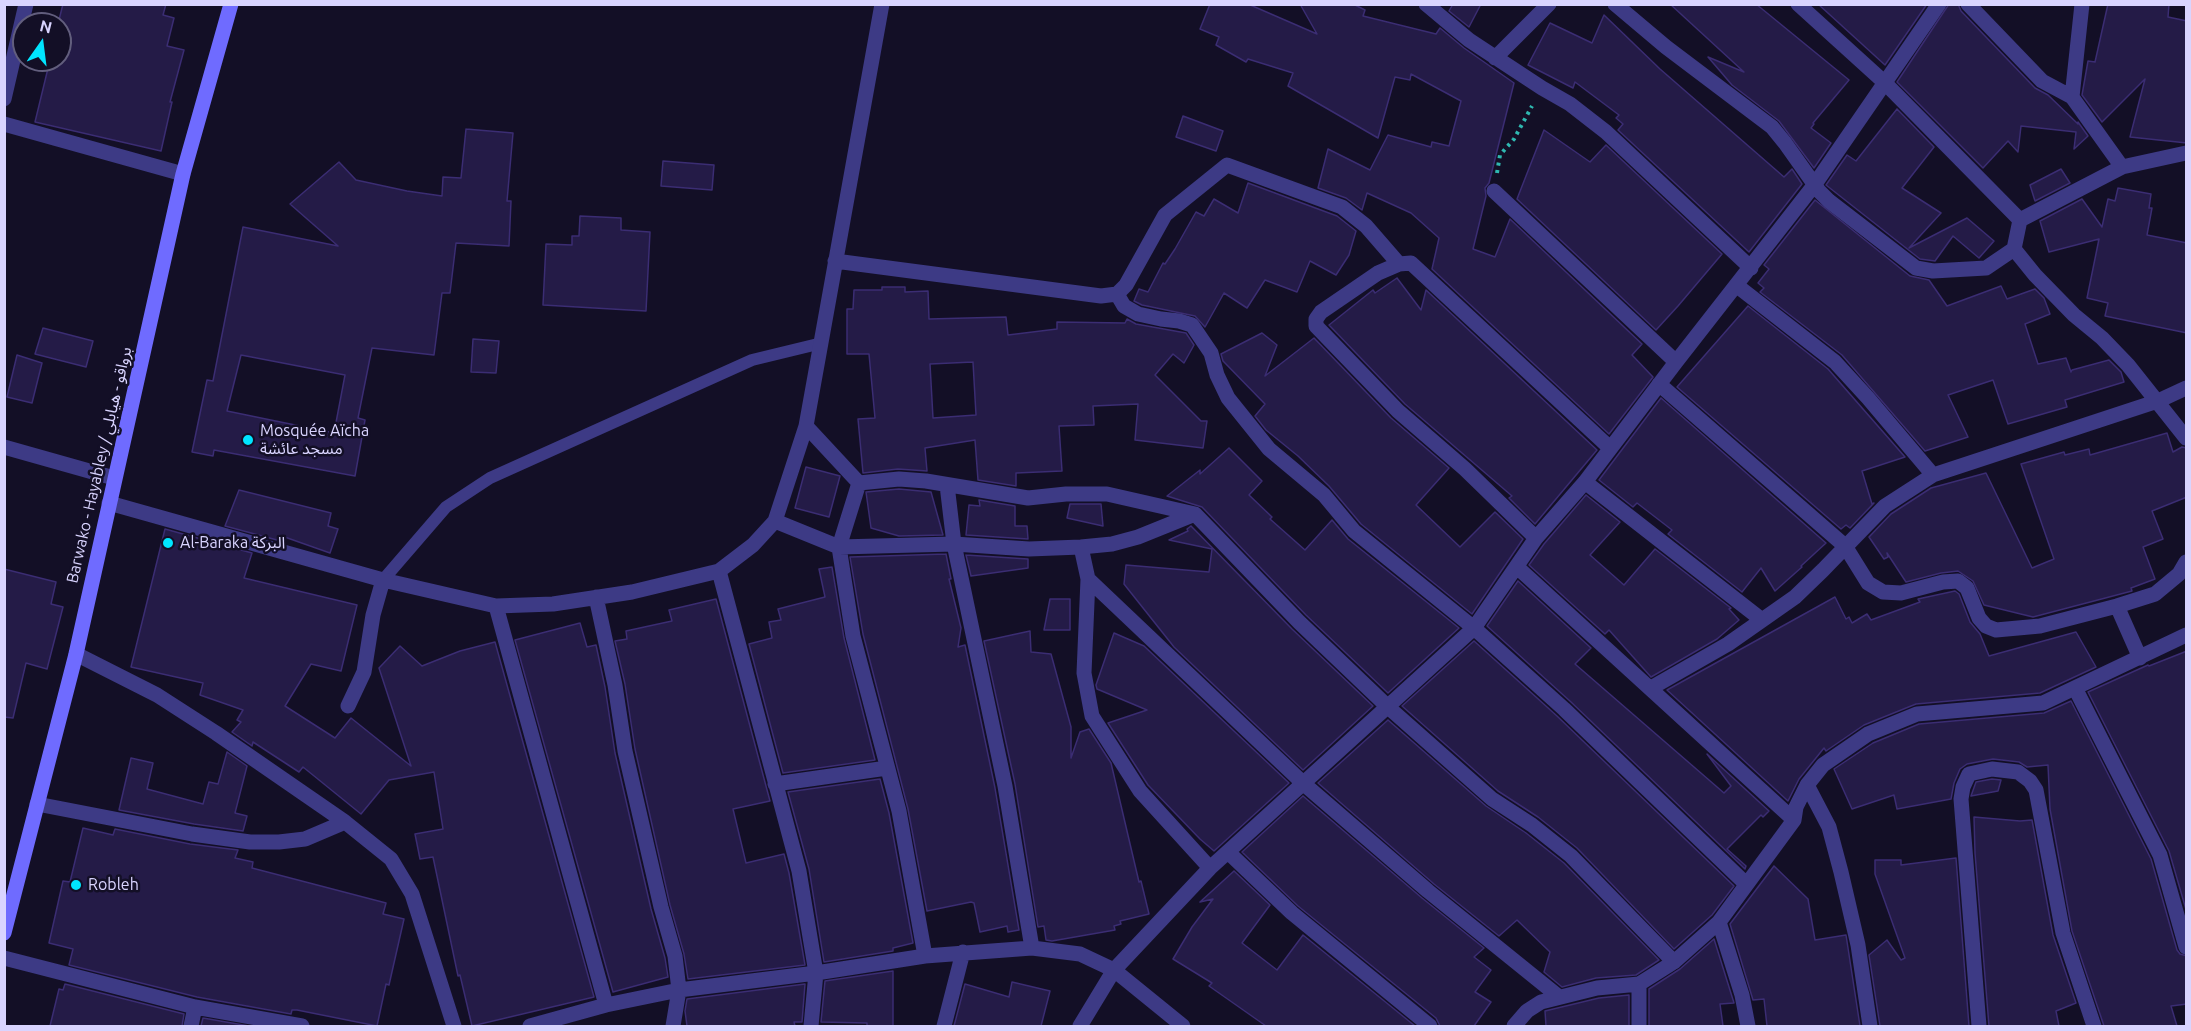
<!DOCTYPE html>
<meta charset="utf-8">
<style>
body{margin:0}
#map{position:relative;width:2191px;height:1031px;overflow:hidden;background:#130f26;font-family:Ubuntu,sans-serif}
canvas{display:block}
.frame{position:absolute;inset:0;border:6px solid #d9d4ff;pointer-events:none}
.north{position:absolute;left:12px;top:12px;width:60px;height:60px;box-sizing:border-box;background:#130f26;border:2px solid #625e7d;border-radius:50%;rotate:14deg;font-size:16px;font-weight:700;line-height:24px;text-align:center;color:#d9d4ff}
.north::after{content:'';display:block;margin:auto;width:21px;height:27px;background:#00e5ff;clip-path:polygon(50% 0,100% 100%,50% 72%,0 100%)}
</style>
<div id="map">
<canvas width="2191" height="1031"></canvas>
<div class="frame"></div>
<div class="north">N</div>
</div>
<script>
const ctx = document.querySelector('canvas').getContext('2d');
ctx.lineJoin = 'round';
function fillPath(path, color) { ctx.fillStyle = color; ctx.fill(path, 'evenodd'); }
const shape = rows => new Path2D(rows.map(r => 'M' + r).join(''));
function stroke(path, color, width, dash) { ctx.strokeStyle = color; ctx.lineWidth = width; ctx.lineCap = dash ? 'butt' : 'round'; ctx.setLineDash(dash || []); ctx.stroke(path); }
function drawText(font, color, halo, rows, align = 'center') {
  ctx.font = font + ' Ubuntu,"Noto Sans Arabic",sans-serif'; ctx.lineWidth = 5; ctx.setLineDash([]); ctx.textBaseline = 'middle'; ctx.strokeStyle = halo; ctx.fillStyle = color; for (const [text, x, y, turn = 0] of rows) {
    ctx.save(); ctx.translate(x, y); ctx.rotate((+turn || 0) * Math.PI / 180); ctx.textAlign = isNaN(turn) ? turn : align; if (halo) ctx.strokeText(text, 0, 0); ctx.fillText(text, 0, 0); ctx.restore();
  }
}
const building = shape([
 [63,4,166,4,163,15,174,18,167,46,184,50,170,102,172,102,161,151,35,122,50,60,60,60,58,24,63,4],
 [1210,4,1248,4,1317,34,1300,4,1353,4,1365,10,1363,16,1436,34,1440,28,1464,48,1514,83,1489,183,1485,188,1486,196,1473,249,1495,257,1510,219,1642,344,1632,355,1653,377,1609,434,1432,269,1439,238,1411,213,1367,193,1362,210,1346,198,1318,188,1328,149,1370,170,1388,135,1431,147,1432,142,1449,146,1461,101,1411,74,1410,80,1395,77,1378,138,1288,86,1293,73,1248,59,1246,62,1216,45,1219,37,1200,29,1210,4],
 [1453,4,1481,4,1469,27,1449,11,1453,4],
 [1670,4,1756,4,1849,80,1813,123,1814,124,1811,128,1831,143,1814,168,1779,121,1732,85,1708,57,1744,72,1670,4],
 [1818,4,1927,4,1885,65,1818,4],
 [1949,4,1958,4,1961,11,2035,88,2048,95,2078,124,2078,122,2088,136,2074,149,2076,132,2021,126,2018,152,2008,141,1983,168,1897,82,1949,4],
 [2108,4,2169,4,2168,17,2187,21,2187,143,2130,137,2145,79,2102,122,2082,95,2088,61,2095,62,2108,4],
 [1604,15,1660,69,1784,177,1792,169,1802,184,1749,252,1618,130,1623,124,1616,118,1619,115,1575,82,1573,88,1528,65,1550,23,1592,43,1604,15],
 [1897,109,1934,147,1902,188,1941,213,1909,248,1967,218,1994,241,1979,258,1953,236,1935,261,1920,259,1826,185,1847,155,1856,161,1897,109],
 [1183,116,1223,131,1216,151,1176,137,1183,116],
 [466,129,513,133,507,201,511,201,509,246,456,243,450,293,442,293,434,355,372,348,358,418,365,420,355,476,214,450,213,456,192,452,207,380,213,381,243,227,338,246,290,204,339,162,356,180,407,191,442,196,443,177,461,178,466,129],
 [241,355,345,375,334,433,227,411,241,355],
 [1544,130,1590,162,1606,145,1722,254,1678,306,1656,330,1517,199,1544,130],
 [663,161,714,165,712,190,661,186,663,161],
 [2061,169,2070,183,2035,201,2030,185,2061,169],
 [1248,183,1337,216,1356,231,1349,255,1336,275,1310,261,1297,292,1265,280,1247,308,1224,293,1205,327,1195,316,1142,305,1134,301,1139,289,1148,292,1163,263,1165,264,1175,249,1196,212,1204,216,1214,199,1238,213,1248,183],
 [2118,188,2151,194,2149,208,2152,208,2147,235,2187,243,2187,333,2105,316,2108,303,2087,298,2099,239,2049,252,2040,221,2082,199,2102,227,2108,199,2115,201,2118,188],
 [1815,200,1910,276,1929,280,1947,306,2001,286,2007,299,2035,289,2044,298,2050,314,2025,324,2038,364,2066,358,2071,372,2072,370,2109,360,2121,372,2124,382,2065,400,2067,407,2008,424,1993,380,1948,395,1968,437,1925,451,1842,355,1760,292,1764,288,1758,283,1769,269,1764,265,1815,200],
 [580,216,621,218,621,230,650,232,646,311,543,305,546,244,572,245,572,236,579,236,580,216],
 [1397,278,1421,310,1426,290,1597,450,1535,524,1509,498,1512,496,1405,404,1329,325,1373,290,1375,293,1397,278],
 [882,287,905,287,905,292,928,291,929,319,1006,317,1008,335,1057,329,1057,322,1125,323,1127,319,1136,324,1186,333,1194,345,1184,363,1173,354,1155,375,1201,421,1207,421,1203,448,1135,440,1138,404,1093,406,1094,425,1059,426,1062,471,1016,473,1016,486,978,480,975,440,925,448,927,471,898,469,863,473,858,419,875,418,869,354,847,354,847,309,853,309,854,290,882,290,882,287],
 [973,362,976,415,933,418,930,364,973,362],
 [1748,306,1828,369,1905,457,1862,471,1872,504,1874,503,1850,528,1846,525,1841,529,1677,387,1748,306],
 [43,328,93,341,86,367,35,354,43,328],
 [1262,333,1277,345,1265,376,1314,338,1391,418,1449,468,1416,505,1460,547,1495,512,1523,539,1472,614,1361,524,1329,486,1298,456,1266,430,1255,416,1265,404,1223,361,1221,354,1262,333],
 [473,339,499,341,496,373,471,372,473,339],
 [17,355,42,363,32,403,7,397,17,355],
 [1661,398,1826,543,1801,566,1802,567,1775,591,1761,568,1742,592,1668,534,1672,530,1637,503,1633,507,1599,480,1661,398],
 [2167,433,2173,452,2182,447,2187,448,2187,497,2152,511,2163,539,2143,547,2155,579,2131,588,2132,591,2033,617,1984,605,1973,581,1958,571,1941,573,1906,582,1887,553,1888,557,1884,559,1869,537,1891,514,1931,488,1986,473,2032,568,2054,559,2021,464,2064,452,2065,455,2089,449,2090,455,2167,433],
 [1229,448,1262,481,1249,495,1272,517,1270,519,1305,550,1332,520,1348,539,1459,628,1388,693,1306,615,1202,507,1167,496,1200,470,1200,474,1229,448],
 [806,467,840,476,829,517,795,508,806,467],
 [899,489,931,492,943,535,899,536,871,528,866,492,899,489],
 [239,490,331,513,328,526,338,529,330,553,279,535,277,540,225,526,239,490],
 [1586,495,1620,522,1590,555,1624,585,1655,549,1731,608,1729,609,1739,620,1717,639,1651,677,1609,630,1605,634,1529,565,1544,544,1586,495],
 [979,500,1015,506,1015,526,1027,526,1028,539,966,535,969,505,980,506,979,500],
 [1070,504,1101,504,1103,526,1067,518,1070,504],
 [1191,526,1292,629,1373,706,1303,770,1174,647,1124,584,1126,565,1209,572,1212,549,1169,540,1188,531,1187,529,1191,526],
 [165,529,252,553,244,578,357,605,341,671,311,664,285,706,335,738,351,718,411,766,379,668,400,646,422,666,460,651,495,642,594,997,472,1026,460,975,458,976,433,857,420,859,415,834,443,829,434,772,389,780,361,814,303,767,299,772,253,742,252,746,232,732,241,722,237,720,243,710,200,695,203,683,131,667,165,529],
 [946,554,951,579,949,579,961,628,958,647,965,645,995,788,1019,930,1008,932,1007,926,980,932,974,903,971,902,927,911,908,809,863,634,850,557,946,554],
 [966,555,1028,559,1028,568,971,576,966,555],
 [832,567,844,638,875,760,783,773,749,644,772,638,769,622,781,620,778,609,825,597,819,569,832,567],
 [4,569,56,582,51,604,63,607,47,669,26,663,13,718,4,717,4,569],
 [1518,581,1591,648,1575,664,1724,793,1731,786,1707,754,1769,811,1763,817,1761,815,1727,849,1746,866,1745,869,1571,702,1487,626,1518,581],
 [1955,591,1959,594,1970,622,1980,634,1989,656,2076,632,2096,667,2040,693,1916,704,1864,725,1826,751,1824,748,1799,779,1788,801,1667,690,1835,597,1846,619,1849,617,1852,623,1867,614,1871,620,1920,602,1918,599,1955,591],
 [716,599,770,801,733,809,746,863,784,854,789,873,805,965,688,979,684,954,670,905,635,749,625,684,615,641,627,639,626,631,672,621,669,610,716,599],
 [1050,599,1070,599,1070,630,1044,630,1050,599],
 [580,623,587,647,596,645,605,687,615,753,651,909,665,958,668,977,613,992,515,640,580,623],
 [1030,631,1031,652,1051,654,1071,727,1071,758,1080,732,1089,729,1111,763,1139,882,1141,881,1149,914,1120,921,1121,924,1114,926,1115,930,1052,941,1046,940,1044,926,1038,927,1015,784,984,641,1030,631],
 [1114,633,1144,646,1289,783,1214,851,1200,839,1148,785,1108,723,1147,710,1097,689,1096,685,1114,633],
 [1474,641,1557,716,1734,886,1712,915,1674,949,1577,848,1538,817,1498,791,1402,706,1474,641],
 [2187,651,2187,913,2169,851,2088,692,2148,665,2149,666,2187,651],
 [2071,701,2151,859,2177,950,2180,954,2187,956,2187,1004,2171,1006,2177,1026,2104,1026,2072,931,2050,809,2048,765,2027,767,2019,762,1993,759,1967,764,1960,769,1954,783,1951,799,1897,809,1894,795,1852,809,1834,769,1873,743,1919,724,2044,713,2071,701],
 [1388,720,1486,806,1526,833,1564,863,1659,960,1636,975,1596,978,1562,987,1544,972,1550,952,1517,920,1499,936,1434,884,1318,783,1388,720],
 [227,752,247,766,235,813,247,816,243,831,194,824,119,810,131,758,153,763,147,789,203,804,209,782,218,784,227,752],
 [880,779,889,813,913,943,893,948,893,951,824,962,809,869,788,792,880,779],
 [1992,779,2001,780,1998,791,1971,796,1976,782,1992,779],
 [1303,796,1422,898,1484,948,1474,957,1491,970,1475,992,1491,1002,1474,1026,1440,1026,1436,1018,1298,906,1242,852,1303,796],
 [1974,817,2020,821,2032,820,2053,935,2076,1003,2056,1011,2059,1026,1989,1026,1975,853,1974,817],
 [83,828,113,835,115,829,190,844,238,850,235,858,253,862,252,868,386,903,383,914,404,919,389,985,386,984,377,1026,297,1010,292,1010,291,1014,197,997,69,965,73,949,49,943,63,881,70,882,83,828],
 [1956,858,1969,1026,1880,1026,1869,955,1887,940,1901,960,1905,958,1875,874,1875,860,1901,860,1901,865,1956,858],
 [1774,866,1808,899,1815,940,1846,935,1860,1026,1767,1026,1764,999,1753,1000,1730,924,1774,866],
 [1234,871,1270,905,1242,943,1277,970,1303,935,1415,1026,1266,1026,1209,986,1212,983,1173,959,1192,927,1213,899,1200,902,1234,871],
 [1714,939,1734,1003,1720,1004,1723,1026,1649,1026,1649,989,1680,969,1714,939],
 [893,971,893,1026,867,1026,867,1023,821,1022,825,981,893,971],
 [1012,982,1050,991,1041,1026,954,1026,965,984,1009,997,1012,982],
 [65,984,184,1014,182,1026,50,1026,59,989,63,990,65,984],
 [805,984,802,1022,794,1022,795,1026,687,1026,685,1011,687,999,805,984],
 [1629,995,1629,1026,1546,1026,1545,1011,1599,998,1629,995],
 [203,1018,249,1026,201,1026,203,1018]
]);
fillPath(building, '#241b47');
stroke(building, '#3b2d73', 1.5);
stroke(shape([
 [1497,173,1500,155,1514,139,1532,106]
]), '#2fb8b0', 4, [3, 4.5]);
stroke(shape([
 [383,580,446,507,490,478,752,360,822,343]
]), '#3d3a85', 12);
stroke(shape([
 [1426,4,1469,40,1542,88,1570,104,1606,132,1751,268],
 [1615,4,1666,47,1772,127,1785,143,1819,191,1829,201,1916,268,1933,271,1986,268,2014,249,2020,220],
 [1798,4,1884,82,2020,220],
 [1968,4,2042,81,2072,97,2122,167,2186,153],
 [1495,58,1549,4],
 [2072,97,2082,4],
 [4,99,26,4],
 [4,124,183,174],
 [1494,191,1676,362],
 [2020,220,2122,167],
 [2014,249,2035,275,2074,315,2102,338,2128,365,2186,438],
 [835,261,1101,296,1117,294,1126,285,1165,215,1227,165,1342,207,1366,226,1399,264,1411,263,1610,448],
 [1399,264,1378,273,1321,312,1316,319,1316,326,1398,411,1465,469,1536,538],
 [1736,285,1835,362,1868,398,1933,475],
 [1117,294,1124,306,1138,314,1161,319,1179,321,1192,325,1211,353,1217,375,1228,398,1269,449,1324,495,1354,531,1474,628,1564,709,1746,884],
 [1659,384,1845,546,1868,583,1883,592,1901,593,1943,582,1958,581,1967,588,1979,618,1986,626,1996,630,2040,626,2117,606,2155,594,2179,574,2186,562],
 [806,426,859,483],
 [1585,482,1762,620],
 [947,485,954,544,1005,786,1032,948],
 [109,503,383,580,496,606,553,604,632,592,719,571,753,545,775,521,806,426,882,4],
 [775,521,839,547,859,483,899,479,926,481,1028,498,1066,494,1107,494,1195,514,1299,622,1388,707,1492,799,1532,825,1571,856,1674,962],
 [1081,547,1088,579,1084,673,1092,716,1140,791,1210,868],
 [1517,567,1794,820],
 [719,571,799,871,816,973,811,1026],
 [1088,579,1304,784,1428,891,1558,996],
 [596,597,615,685,625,751,661,907,675,956,679,990,673,1026],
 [496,606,606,1005],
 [2117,606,2140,658],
 [76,654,157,695,216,733,345,822,391,859,412,894,454,1026],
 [1651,688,1728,644,1795,597,1823,570,1885,506,1933,475,2158,401,2186,388],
 [2075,688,2160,855,2186,947],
 [348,706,364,672,373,615,383,580],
 [775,784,887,768],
 [1807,785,1829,827,1841,872,1858,945,1870,1026],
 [37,804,192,834,250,842,279,842,305,839,345,822],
 [1228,852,1292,913,1430,1026],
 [1719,922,1742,995,1748,1026],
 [925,956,899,811,853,636,839,547,954,544,1029,549,1081,547,1112,544,1138,537,1195,514],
 [4,958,195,1007,302,1026],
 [1639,984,1639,1026],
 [191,1026,195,1007],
 [530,1026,606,1005,679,990,816,973,925,956,1032,948,1080,954,1114,970,1183,1026],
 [944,1026,963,952],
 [1080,1026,1114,970,1210,868,1474,628,1536,538,1585,482,1676,362,1815,184,1939,4],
 [1514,1026,1527,1011,1541,1002,1597,988,1639,984,1674,962,1719,922,1794,820,1796,807,1807,785,1823,765,1868,734,1917,714,2043,703,2186,635],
 [1979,1026,1961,799,1963,787,1969,774,1992,769,2018,772,2030,781,2036,790,2063,933,2094,1026]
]), '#3d3a85', 15);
stroke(shape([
 [4,447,114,478]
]), '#3d3a85', 15);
stroke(shape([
 [4,933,76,654,183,174,231,4]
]), '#6f6bff', 15);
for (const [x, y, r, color] of [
 [248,440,6,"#00e5ff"],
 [168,543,6,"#00e5ff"],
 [76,885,6,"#00e5ff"]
]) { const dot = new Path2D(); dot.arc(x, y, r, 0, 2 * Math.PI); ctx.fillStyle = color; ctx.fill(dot); stroke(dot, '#130f26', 2); }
drawText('16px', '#d9d4ff', '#130f26', [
 ["Mosquée Aïcha",260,431],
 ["مسجد عائشة",260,449],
 ["Al-Baraka البركة",180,543],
 ["Robleh",88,885]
], 'left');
drawText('16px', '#d9d4ff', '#130f26', [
 ["Barwako - Hayabley / برواقو - هيابلي",99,465,-77]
]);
</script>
